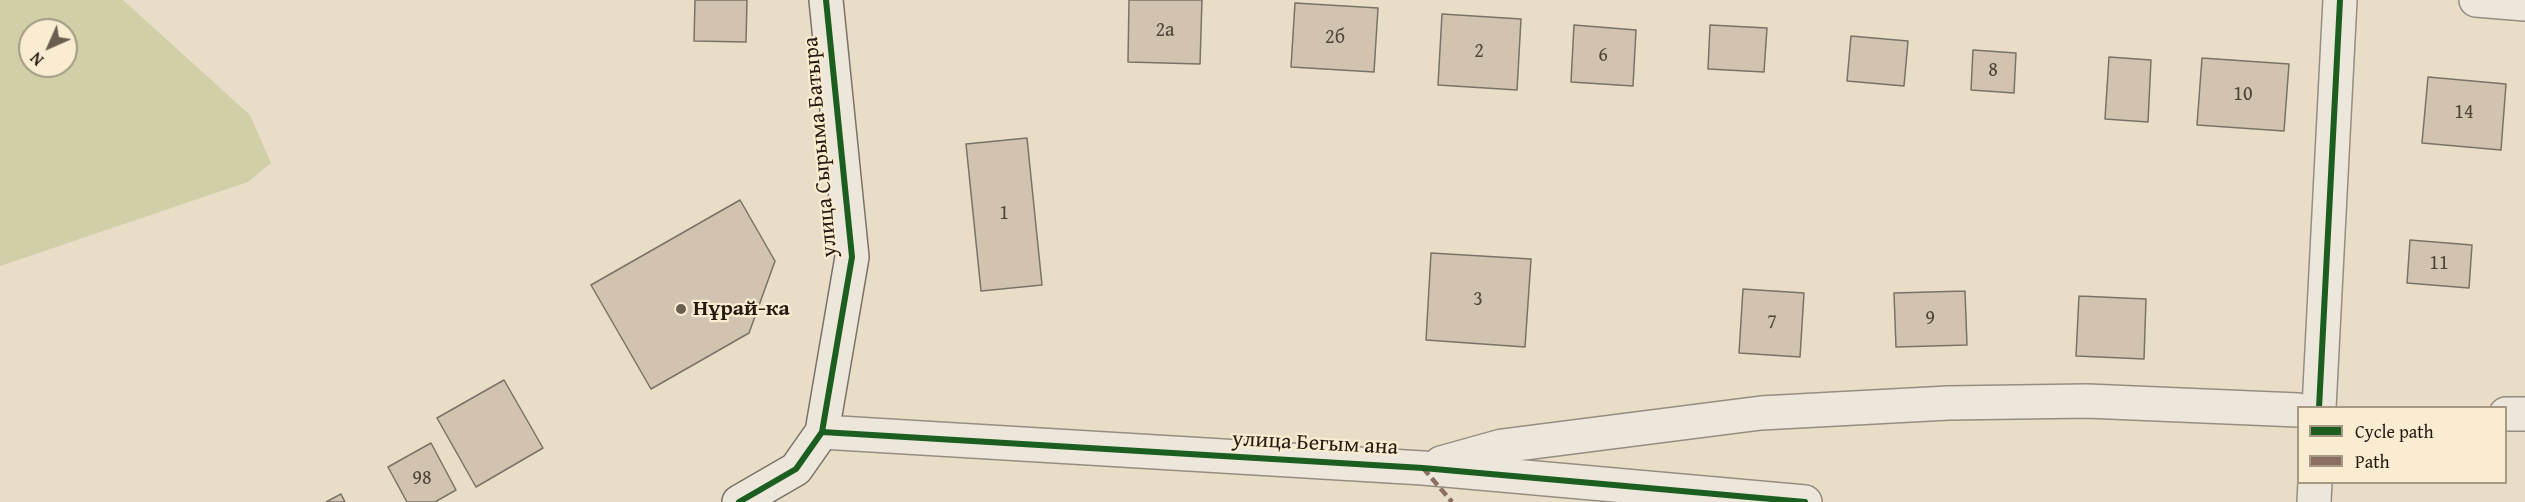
<!DOCTYPE html>
<meta charset="utf-8">
<style>
body{margin:0}
#map{position:relative;width:2525px;height:502px;overflow:hidden;background:#e9ddc7;font-family:"Gentium Book Plus",serif}
canvas{display:block}
.legend{position:absolute;left:2297px;top:406px;width:210px;height:78px;box-sizing:border-box;background:#faecd1;border:2px solid #a59884;margin:0;padding:8px 10px;list-style:none;font-size:18px;color:#251a11}
.legend li{display:flex;align-items:center;gap:12px;height:30px}
.legend b{width:30px;border:2px solid #a59884}
.north{position:absolute;left:18px;top:18px;width:60px;height:60px;box-sizing:border-box;background:#faecd1;border:2px solid #a59884;border-radius:50%;rotate:225deg;font-size:16px;font-weight:700;line-height:24px;text-align:center;color:#251a11}
.north::after{content:'';display:block;margin:auto;width:21px;height:27px;background:#6a5e51;clip-path:polygon(50% 0,100% 100%,50% 72%,0 100%)}
</style>
<div id="map">
<canvas width="2525" height="502"></canvas>
<ul class="legend">
<li><b style="height:8px;background:#1b5e20"></b>Cycle path</li>
<li><b style="height:8px;background:#8d6e63"></b>Path</li>
</ul>
<div class="north">N</div>
</div>
<script>
const ctx = document.querySelector('canvas').getContext('2d');
ctx.lineJoin = 'round';
function fillPath(path, color) { ctx.fillStyle = color; ctx.fill(path, 'evenodd'); }
const shape = rows => new Path2D(rows.map(r => 'M' + r).join(''));
function stroke(path, color, width, dash) { ctx.strokeStyle = color; ctx.lineWidth = width; ctx.lineCap = dash ? 'butt' : 'round'; ctx.setLineDash(dash || []); ctx.stroke(path); }
function drawText(font, color, halo, rows, align = 'center') {
  ctx.font = font + ' "Gentium Book Plus",serif'; ctx.lineWidth = 4.5; ctx.setLineDash([]); ctx.textBaseline = 'middle'; ctx.strokeStyle = halo; ctx.fillStyle = color; for (const [text, x, y, turn = 0] of rows) {
    ctx.save(); ctx.translate(x, y); ctx.rotate((+turn || 0) * Math.PI / 180); ctx.textAlign = isNaN(turn) ? turn : align; if (halo) ctx.strokeText(text, 0, 0); ctx.fillText(text, 0, 0); ctx.restore();
  }
}
fillPath(shape([
 [0,0,123,0,250,115,271,163,248,182,0,266],
 [30,30,66,30,66,66,30,66]
]), '#d1cfa8');
const building = shape([
 [695,0,747,0,746,42,694,41,695,0],
 [1129,0,1202,0,1200,64,1128,62,1129,0],
 [1295,3,1378,8,1374,72,1291,67,1295,3],
 [1442,14,1521,19,1517,90,1438,85,1442,14],
 [1574,25,1636,30,1633,86,1571,82,1574,25],
 [1710,25,1767,28,1764,72,1708,69,1710,25],
 [1851,36,1908,41,1904,86,1847,81,1851,36],
 [1973,50,2016,53,2014,93,1971,90,1973,50],
 [2109,57,2151,60,2148,122,2105,119,2109,57],
 [2202,58,2289,64,2284,131,2197,125,2202,58],
 [2428,77,2506,84,2501,150,2422,143,2428,77],
 [1027,138,1042,285,981,291,966,144,1027,138],
 [740,200,775,261,749,333,651,389,591,285,740,200],
 [2410,240,2472,245,2469,288,2407,283,2410,240],
 [1431,253,1531,259,1525,347,1426,340,1431,253],
 [1743,289,1804,293,1800,357,1739,353,1743,289],
 [1965,291,1967,345,1896,347,1894,293,1965,291],
 [2079,296,2146,299,2144,359,2076,356,2079,296],
 [504,380,543,448,476,487,437,418,504,380],
 [431,443,456,490,435,502,407,502,388,467,431,443],
 [341,494,345,502,326,502,341,494]
]);
fillPath(building, '#d2c3b1');
stroke(building, '#797267', 1.5);
const street = shape([
 [2476,0,2525,4],
 [2319,408,2340,0],
 [2506,414,2525,414],
 [822,432,1423,468,1805,502],
 [1441,463,1502,446,1761,413,1948,403,2087,401,2298,410],
 [2314,502,2315,482]
]);
const secondary = shape([
 [739,502,796,469,822,432,852,257,826,0]
]);
stroke(street, '#958d80', 36);
stroke(secondary, '#797267', 36);
stroke(street, '#ece6db', 33);
stroke(secondary, '#ece6db', 33);
stroke(shape([
 [1423,468,1452,502]
]), '#8d6e63', 4.5, [9, 4.5]);
stroke(shape([
 [2319,408,2340,0],
 [822,432,1423,468,1805,502],
 [739,502,796,469,822,432,852,257,826,0]
]), '#1b5e20', 6);
for (const [x, y, r, color] of [
 [681,309,6,"#6a5e51"]
]) { const dot = new Path2D(); dot.arc(x, y, r, 0, 2 * Math.PI); ctx.fillStyle = color; ctx.fill(dot); stroke(dot, '#faecd1', 2); }
drawText('20px', '#504439', null, [
 ["2а",1165,31],
 ["2б",1335,38],
 ["2",1479,52],
 ["6",1603,56],
 ["8",1993,71],
 ["10",2243,95],
 ["14",2464,113],
 ["1",1004,214],
 ["11",2439,264],
 ["3",1478,300],
 ["9",1930,319],
 ["7",1772,323],
 ["98",422,479]
]);
drawText('22px', '#251a11', '#faecd1', [
 ["улица Сырыма Батыра",821,147,-95],
 ["улица Бегым ана",1315,444,3]
]);
drawText('bold 22px', '#251a11', '#faecd1', [
 ["Нұрай-ка",693,309]
], 'left');
</script>
